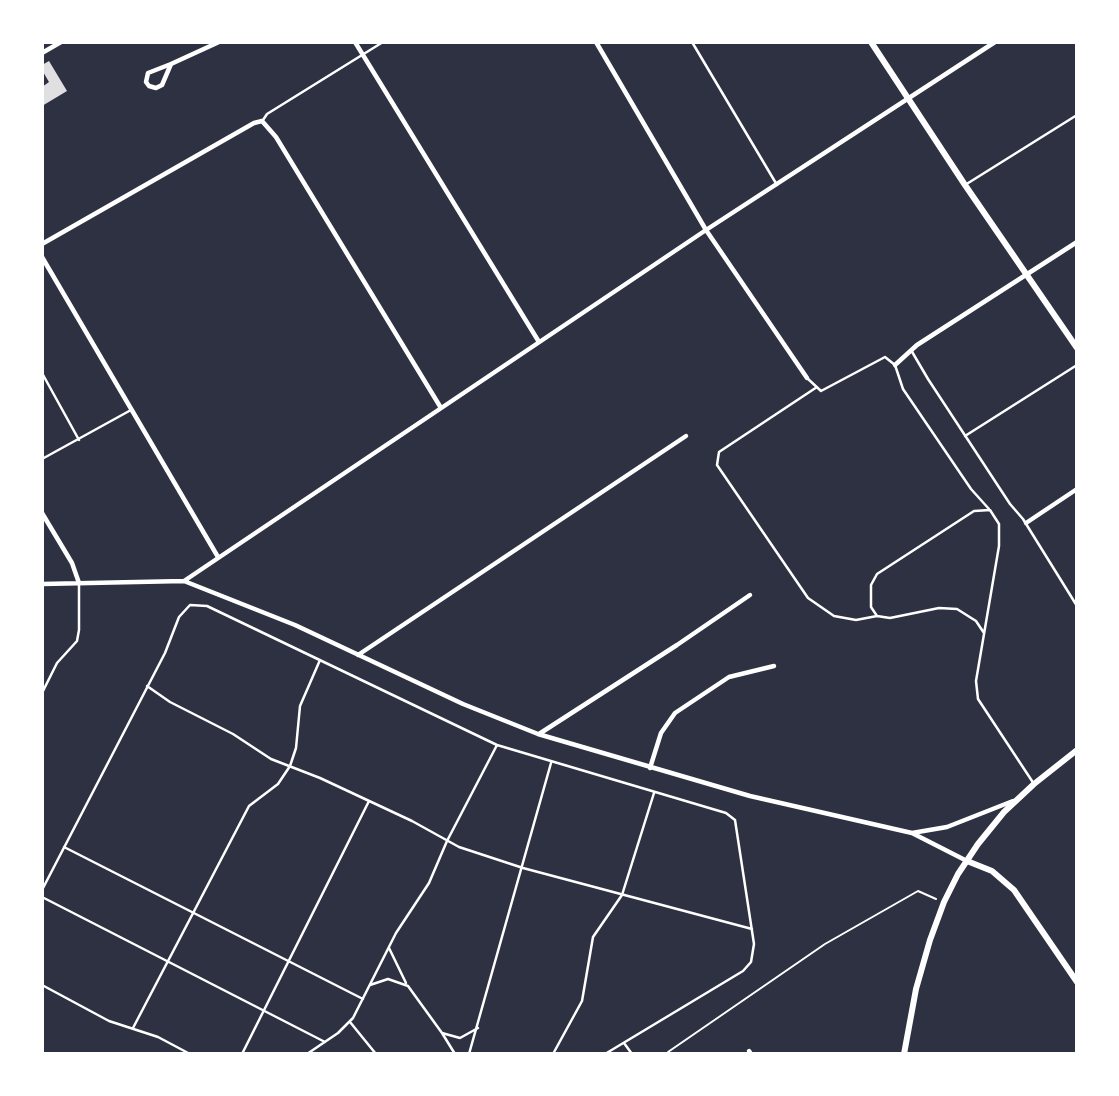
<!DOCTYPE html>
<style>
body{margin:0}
#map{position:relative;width:1119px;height:1096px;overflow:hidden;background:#2d3142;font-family:Montserrat,sans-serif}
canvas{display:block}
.frame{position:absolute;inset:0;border:44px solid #fff;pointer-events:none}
</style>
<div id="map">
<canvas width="1119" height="1096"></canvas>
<div class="frame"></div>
</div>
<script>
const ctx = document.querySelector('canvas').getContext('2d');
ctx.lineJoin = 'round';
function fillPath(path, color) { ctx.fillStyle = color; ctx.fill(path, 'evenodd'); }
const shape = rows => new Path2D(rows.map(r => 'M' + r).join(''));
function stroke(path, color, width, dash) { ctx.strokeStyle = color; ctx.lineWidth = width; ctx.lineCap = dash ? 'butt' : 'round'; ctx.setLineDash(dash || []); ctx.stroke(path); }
fillPath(shape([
 [49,61,67,91,42,106,42,87,49,82,42,70,42,65]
]), '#e0e0e3');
stroke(shape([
 [668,1052,825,944,918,891,936,899]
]), '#fff', 2);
stroke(shape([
 [692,42,777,185],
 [263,120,267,114,383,42],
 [965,185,1077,115],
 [911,350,928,379,1010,504,1023,519,1077,606],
 [42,373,79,440],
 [807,378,821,391,885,357,895,365,903,389,971,489,989,509],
 [817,387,719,452,717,465,808,598,834,616,856,620,877,616],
 [965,436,1077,365],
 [42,459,131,410],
 [984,633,976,621,957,609,939,608,890,618,877,616,871,607,871,585,877,574,974,511,990,510,999,524,999,546,976,681,978,699,1034,784],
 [147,686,170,702,233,734,271,759,320,778,412,821,459,847,523,868,752,929],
 [42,693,57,663,77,641,79,630,79,583],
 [64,847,363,999],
 [42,890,165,653,179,617,190,605,207,606,497,745,726,813,735,820,754,944,751,962,743,971,605,1054],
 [42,897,325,1042],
 [389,948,406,983],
 [42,985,109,1021,158,1037,190,1054],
 [370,985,388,979,408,986,442,1033,455,1054],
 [350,1022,376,1054],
 [133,1028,249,806,278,784,290,766,296,748,300,706,320,660],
 [442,1033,460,1038,478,1028],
 [624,1043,632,1054],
 [242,1054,369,801],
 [307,1054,338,1033,353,1018,396,933,429,883,447,841,497,745],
 [469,1054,551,763],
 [553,1054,582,1001,593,937,622,895,654,793]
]), '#fff', 2.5);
stroke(shape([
 [355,42,539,342],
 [596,42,706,230,807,378],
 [42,53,61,42],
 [171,64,162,85,156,88,149,86,146,82,148,73,171,64],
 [171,64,219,42],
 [42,244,254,123,262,121,276,137,441,408],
 [42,257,218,557],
 [895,365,917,345,1077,242],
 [42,513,72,563,79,583],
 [1026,523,1077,489],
 [184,581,706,230,995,42],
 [42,584,184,581,295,625,463,704,538,734,750,796,912,833,967,861],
 [358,655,686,436],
 [539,734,677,645,750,595],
 [650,768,661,733,675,713,729,677,774,666],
 [912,833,947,827,1013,801],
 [749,1051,751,1054]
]), '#fff', 4.5);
stroke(shape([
 [871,42,965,185,1077,348],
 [967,861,992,871,1014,890,1077,982]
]), '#fff', 6);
stroke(shape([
 [904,1054,916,989,930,940,944,902,958,874,978,844,1004,812,1034,784,1077,750]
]), '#fff', 6);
</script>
